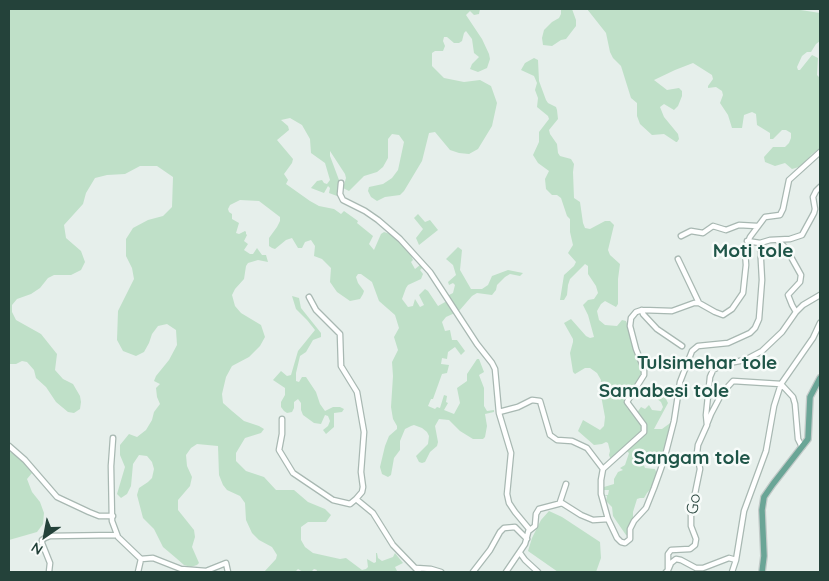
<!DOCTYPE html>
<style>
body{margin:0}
#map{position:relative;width:829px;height:581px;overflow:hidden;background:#e6efeb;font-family:Quicksand,sans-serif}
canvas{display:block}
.frame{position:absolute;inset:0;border:10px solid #24423a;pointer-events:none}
.north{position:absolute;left:20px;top:511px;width:50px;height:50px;-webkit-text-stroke:4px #f7fbf9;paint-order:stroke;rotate:213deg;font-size:14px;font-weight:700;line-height:20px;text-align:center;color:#24423a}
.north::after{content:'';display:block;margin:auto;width:18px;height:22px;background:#24423a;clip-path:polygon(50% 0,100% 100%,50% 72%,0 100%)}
</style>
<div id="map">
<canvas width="829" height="581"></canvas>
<div class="frame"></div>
<div class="north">N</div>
</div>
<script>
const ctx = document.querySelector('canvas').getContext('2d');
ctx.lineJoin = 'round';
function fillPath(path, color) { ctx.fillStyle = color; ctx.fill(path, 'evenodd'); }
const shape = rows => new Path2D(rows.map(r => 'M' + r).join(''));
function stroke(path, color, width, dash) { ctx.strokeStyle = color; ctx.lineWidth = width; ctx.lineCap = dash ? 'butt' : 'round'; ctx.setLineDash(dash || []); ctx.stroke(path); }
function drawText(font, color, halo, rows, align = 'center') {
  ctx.font = font + ' Quicksand,sans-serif'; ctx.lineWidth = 5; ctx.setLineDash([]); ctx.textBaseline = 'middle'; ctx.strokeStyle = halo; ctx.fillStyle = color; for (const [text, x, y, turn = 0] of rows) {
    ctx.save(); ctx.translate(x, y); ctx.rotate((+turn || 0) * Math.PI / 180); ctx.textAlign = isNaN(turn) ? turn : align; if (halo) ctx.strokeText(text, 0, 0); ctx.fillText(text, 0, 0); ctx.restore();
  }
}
fillPath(shape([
 [9,9,480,9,479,14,474,15,470,11,466,15,482,39,489,54,490,59,487,68,478,72,470,69,472,64,479,57,474,53,472,39,466,31,464,33,462,41,459,43,454,43,447,37,444,37,443,41,445,46,443,51,435,51,432,53,432,66,444,78,464,82,480,80,491,86,497,103,492,126,478,149,469,154,459,153,450,150,435,132,429,133,422,161,404,191,400,195,385,197,377,201,371,197,368,191,369,187,383,184,392,178,398,170,404,142,399,135,392,134,388,139,388,158,383,167,377,172,364,176,349,191,343,188,346,178,345,174,330,151,330,156,339,180,340,189,337,196,329,193,330,188,328,186,324,193,311,188,317,181,322,180,324,183,327,184,330,180,325,163,311,153,310,139,302,125,290,118,281,120,288,126,289,130,277,140,293,159,292,163,284,174,288,180,286,184,310,201,319,206,334,209,341,214,344,211,358,221,357,223,373,236,369,244,374,250,381,234,384,232,393,235,410,253,413,260,411,262,415,269,420,265,423,267,420,270,423,274,421,279,408,285,406,288,402,299,408,307,413,306,415,299,420,307,424,305,419,295,425,289,428,291,438,306,447,301,447,296,453,293,455,285,453,283,449,285,448,282,456,275,453,265,446,259,458,247,462,250,460,270,471,289,482,289,488,285,492,276,508,270,523,273,520,276,510,274,505,277,497,285,496,290,492,295,477,293,472,296,459,311,446,317,442,322,445,331,450,330,452,340,457,340,465,351,461,355,455,347,448,352,447,359,442,358,441,364,449,365,447,373,442,374,433,399,431,399,428,406,435,409,437,407,440,408,444,395,447,396,446,402,448,403,444,410,454,414,460,403,457,388,467,381,467,374,477,359,479,359,484,372,479,375,484,388,484,406,487,411,494,410,494,412,485,414,487,426,485,437,483,439,473,439,460,431,449,420,439,419,435,426,438,442,437,446,430,452,425,462,422,463,419,462,416,456,428,444,429,436,427,432,422,428,414,425,411,426,405,429,400,441,400,450,394,458,391,475,388,477,382,474,380,467,385,446,389,436,397,429,397,426,393,419,391,407,393,376,392,362,398,350,394,337,399,328,395,315,379,301,372,282,361,274,358,274,356,277,358,283,364,291,363,294,360,299,350,301,337,292,330,282,331,268,322,259,314,256,315,246,311,240,305,242,302,248,298,248,292,238,286,240,275,249,272,248,269,246,269,238,277,227,280,221,280,217,259,201,240,200,230,205,228,209,229,212,232,214,232,219,239,223,236,233,239,234,245,231,246,232,246,234,247,235,244,241,248,244,244,250,250,254,253,254,257,248,262,255,266,255,268,262,258,260,248,263,246,266,244,279,235,289,232,295,235,306,241,313,261,325,265,337,260,346,249,357,232,366,226,377,222,394,223,403,232,411,244,421,259,426,264,429,261,433,245,438,236,453,236,461,246,471,264,477,276,490,294,490,308,502,325,509,331,515,326,522,308,522,301,527,301,540,305,547,313,553,340,559,346,558,362,570,366,569,368,567,367,559,374,563,376,562,376,553,377,553,378,558,382,561,393,557,395,553,403,563,395,567,397,571,405,572,325,572,320,571,316,572,317,570,314,569,311,572,303,572,298,569,295,572,264,572,276,559,277,555,272,547,259,540,252,533,246,520,245,503,240,496,227,490,223,485,219,475,218,446,197,444,191,448,186,455,187,466,192,477,190,486,178,500,178,510,194,530,195,537,192,547,199,563,197,565,191,567,184,565,176,558,163,547,154,529,143,518,137,495,139,488,148,482,152,478,154,469,152,462,147,456,139,455,133,464,131,486,127,494,121,498,117,494,125,467,120,455,120,445,129,434,137,437,146,430,152,420,154,412,160,404,157,397,156,388,160,384,154,381,156,376,169,360,177,345,176,330,167,324,158,326,152,334,149,343,144,352,136,356,123,351,117,340,118,311,134,279,132,268,126,256,126,239,133,228,148,220,163,216,172,207,173,177,157,166,140,166,125,174,107,175,95,178,86,193,83,204,64,225,66,238,81,251,85,262,81,270,71,275,54,275,48,278,40,288,31,294,17,299,12,305,12,312,16,320,41,334,57,354,55,370,63,379,73,384,80,396,81,402,80,409,74,413,68,412,56,402,46,387,36,378,34,370,27,362,22,361,16,364,9,364],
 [561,9,572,9,576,20,576,26,566,39,561,40,552,46,543,45,542,38,544,30,552,22,559,18,561,14],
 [587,9,794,9,820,13,820,41,816,44,811,52,807,52,802,56,797,67,798,70,800,70,812,55,818,58,817,75,820,78,820,148,811,155,807,161,799,167,792,169,785,163,775,166,765,162,764,157,773,147,785,147,789,143,791,138,791,133,786,130,782,130,773,139,770,139,770,133,757,125,756,114,752,112,744,115,742,128,732,128,728,115,720,103,723,95,722,91,716,87,708,88,708,86,713,79,712,75,693,63,675,70,654,80,667,90,679,88,682,91,682,96,678,106,674,110,664,104,660,107,664,117,678,134,679,139,677,142,676,142,664,134,652,135,640,124,637,116,637,103,631,98,621,66,613,58,610,52,606,33],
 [534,58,538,60,539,81,546,100,548,103,556,107,557,110,558,119,549,130,550,134,557,144,558,153,560,156,571,159,574,164,573,172,574,198,580,202,583,223,585,228,590,229,605,221,610,221,614,225,608,250,610,255,620,264,618,279,618,304,616,307,605,301,601,304,597,311,599,320,605,325,617,326,622,320,626,321,644,364,642,377,626,401,627,408,636,414,641,407,645,409,649,405,652,410,661,411,663,407,661,402,651,394,655,388,657,388,662,391,668,403,654,429,662,429,673,421,662,458,660,458,652,453,643,463,645,468,655,469,657,474,654,485,647,493,644,498,640,498,637,499,633,512,633,532,631,537,626,535,617,522,613,516,612,507,606,501,607,496,603,495,608,495,609,490,604,490,604,487,614,484,614,479,618,472,623,470,620,468,625,465,629,453,624,449,611,460,609,455,610,451,608,443,606,442,602,444,594,445,578,431,583,420,600,430,604,426,605,417,600,390,601,380,597,373,590,368,585,368,575,374,573,372,570,353,573,342,573,339,564,323,571,319,586,336,590,338,594,337,588,315,583,305,588,300,594,299,598,293,596,286,588,274,588,266,585,264,570,279,568,285,567,295,564,300,560,300,564,275,574,266,576,262,568,253,573,245,570,232,570,219,567,216,561,198,557,195,552,195,546,189,545,179,549,171,538,163,533,155,539,142,539,132,549,119,548,116,537,107,538,98,535,90,537,83,534,76,521,70,525,63],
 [418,214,425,222,430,220,438,230,419,245,416,238,423,229,414,218],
 [292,296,299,298,301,308,321,333,321,337,313,340,306,352,300,356,296,373,296,381,299,382,302,377,306,377,316,392,320,404,325,411,333,407,340,407,344,409,342,412,334,413,334,427,326,434,323,430,328,426,330,421,328,416,325,415,321,424,314,423,303,415,301,410,301,403,298,399,294,402,294,408,292,412,287,413,284,411,281,407,281,402,285,395,285,388,273,380,281,371,287,376,291,375,298,351,315,330,307,320,296,309],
 [9,451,22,460,32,473,27,479,32,492,40,502,44,513,43,524,37,532,9,540],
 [549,511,562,517,600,542,601,558,596,572,558,572,528,551,532,538,541,520]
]), '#bfe0c8');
const minor = shape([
 [341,183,340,194,343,200,365,211,378,220,400,239,430,272,477,344,492,363,495,369,499,413,511,453,507,494,509,503,515,512,530,530,535,526,536,514,539,509,562,503,581,515,593,520,608,519,617,538,621,542,625,543,630,539,630,529,634,521,646,508,654,488,664,460,674,421,680,382,692,351,698,346,728,343,750,333,755,328,759,319,762,280,760,243,770,240,790,239,802,235,814,213,815,209,813,197,816,191,820,187],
 [681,236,691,231,703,233,713,226,726,230,739,225,757,226],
 [777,240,786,248,801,275,800,282,788,295,792,305,796,312],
 [747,241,760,243],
 [678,259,699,303],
 [309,297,316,310,340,334,341,366,357,392,364,432,361,472,363,487,362,492,356,499,373,513,393,545,419,572],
 [642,310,643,314,657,329,682,346],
 [499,412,518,407,532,400,540,401,550,435,557,440,572,441,587,448,603,469,644,432,644,425,627,402,644,375,644,369,636,349,630,326,631,318,636,312,642,310,672,311,694,303,699,303,715,312,723,315,732,309,743,293,746,265,745,250,750,237,765,217,780,215,783,209,789,180,820,152],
 [282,419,282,434,279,450,293,473,333,500,350,504,356,499],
 [707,424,711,414,722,393,733,381,781,384,793,397,795,404,798,439,802,447],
 [113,438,111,466,112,521,118,537,141,559,138,572],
 [9,446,25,460,57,497,89,512,99,516,113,516],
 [603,469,601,480,601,494,608,519],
 [560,502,566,484],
 [520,553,525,560,538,572],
 [141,559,153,558,181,569,206,571,226,563,228,572],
 [416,568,431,569,441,572],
 [668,570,671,563,676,559,681,560,696,568,703,568,729,558,736,560],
 [49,572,50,563,42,543,42,540,45,538,50,536,117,535],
 [473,572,490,550,500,532,504,528,515,527,527,539],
 [506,572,525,544,529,529],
 [666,572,668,570,668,554,671,550,690,549,695,545,696,539,691,526,691,513,700,469,697,453,698,445,707,425,706,415,710,377,713,370,724,364,745,360,762,351,782,332,796,312,803,305,820,295],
 [732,572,736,560,744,511,766,451,774,406,781,384,813,338,820,323]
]);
const major = shape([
 [762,572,764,556,762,510,764,497,773,484,808,439,810,397,820,378]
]);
stroke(minor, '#a8b8b2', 7);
stroke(major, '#c2cac8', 8);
stroke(minor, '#fff', 4.5);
stroke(major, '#6aa596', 5.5);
drawText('16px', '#24423a', '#f7fbf9', [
 ["Go",694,504,-81]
]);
drawText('bold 19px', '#1f5548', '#f7fbf9', [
 ["Moti tole",753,251],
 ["Tulsimehar tole",707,363],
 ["Samabesi tole",664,391],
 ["Sangam tole",692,458]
]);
</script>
